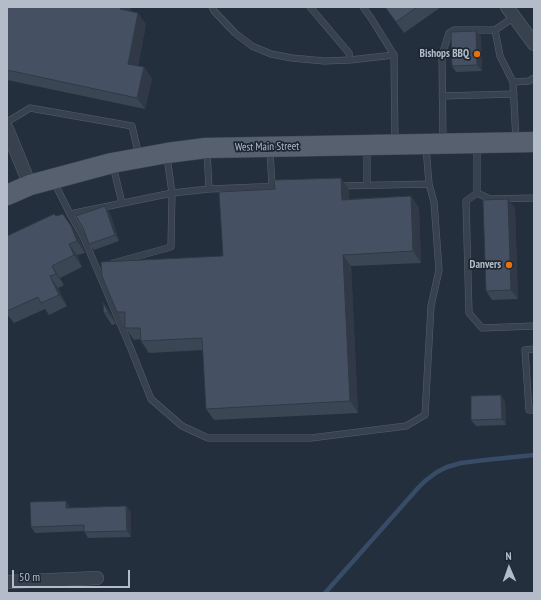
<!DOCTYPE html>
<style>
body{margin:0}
#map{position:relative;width:541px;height:600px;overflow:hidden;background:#242f3e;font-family:"PT Sans Narrow",sans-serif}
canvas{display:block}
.frame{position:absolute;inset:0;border:8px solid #b4bcc9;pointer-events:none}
.north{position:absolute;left:489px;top:548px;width:40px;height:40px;-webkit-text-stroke:3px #1d2633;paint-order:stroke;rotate:358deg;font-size:11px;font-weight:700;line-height:16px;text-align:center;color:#b4bcc9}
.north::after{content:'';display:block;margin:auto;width:14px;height:18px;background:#b4bcc9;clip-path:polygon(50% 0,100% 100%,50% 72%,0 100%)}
.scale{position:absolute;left:12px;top:570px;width:118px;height:18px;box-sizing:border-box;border:2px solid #b4bcc9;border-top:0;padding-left:5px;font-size:12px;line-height:14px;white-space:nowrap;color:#b4bcc9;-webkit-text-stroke:3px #1d2633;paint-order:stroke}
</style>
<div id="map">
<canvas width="541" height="600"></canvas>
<div class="frame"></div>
<div class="north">N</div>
<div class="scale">50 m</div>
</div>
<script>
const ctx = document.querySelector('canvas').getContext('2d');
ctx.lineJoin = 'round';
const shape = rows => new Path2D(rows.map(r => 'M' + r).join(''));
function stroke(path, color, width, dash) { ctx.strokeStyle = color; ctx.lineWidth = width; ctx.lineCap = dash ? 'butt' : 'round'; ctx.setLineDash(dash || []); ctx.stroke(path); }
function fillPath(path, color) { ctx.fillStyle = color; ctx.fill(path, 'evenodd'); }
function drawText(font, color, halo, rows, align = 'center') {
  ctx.font = font + ' "PT Sans Narrow",sans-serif'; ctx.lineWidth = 3.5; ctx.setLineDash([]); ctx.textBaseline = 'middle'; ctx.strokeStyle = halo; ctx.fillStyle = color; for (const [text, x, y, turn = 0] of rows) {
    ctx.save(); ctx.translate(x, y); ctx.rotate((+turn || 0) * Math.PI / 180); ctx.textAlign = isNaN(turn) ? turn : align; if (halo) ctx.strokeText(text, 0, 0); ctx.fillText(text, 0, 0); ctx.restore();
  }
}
stroke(shape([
 [325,593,418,488,425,481,437,472,447,467,461,463,485,460,534,455]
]), '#394c67', 4.5);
const service = shape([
 [212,7,214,11,235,33,252,46,271,54,292,58,324,61,350,60,394,55,395,142],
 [310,7,349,53,350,60],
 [363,7,371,18,394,55],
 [495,30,514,17],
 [513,82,529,81,534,78],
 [442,96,514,94],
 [7,122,30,108,132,126,139,156],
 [443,141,442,55,449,33,454,30,495,30,500,56,513,82,516,141],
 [477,146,477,193,466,201,469,313,482,328,534,326],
 [367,148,367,185],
 [270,150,272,186],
 [207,151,209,189],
 [113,166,122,203],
 [54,182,70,214,83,236,131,349,151,399,182,426,208,438,311,438,406,426,425,415,431,306,439,270,434,202,429,184,426,147],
 [339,186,429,184],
 [477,193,490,199,534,198],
 [70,214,172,193,209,189,282,186],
 [113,263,171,247,172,193,167,157],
 [534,349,525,350,529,410,534,410]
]);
const minor = shape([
 [507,7,534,44],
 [7,129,30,185],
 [7,582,97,578]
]);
const primary = shape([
 [7,195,30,185,112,163,167,153,206,148,534,142]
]);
stroke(service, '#565f6c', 7);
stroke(minor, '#565f6c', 14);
stroke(primary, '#414a57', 21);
stroke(service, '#38414e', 6);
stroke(minor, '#38414e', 13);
stroke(primary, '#56606e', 20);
fillPath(shape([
 [7,7,131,7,130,11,146,24,138,66,144,67,152,79,145,109,7,80],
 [385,7,441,7,404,33],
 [476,31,481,37,482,71,456,72,452,66],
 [349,190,349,199,411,196,419,208,421,263,351,266,358,413,214,420,206,409,203,350,149,353,141,341,140,339,134,340,125,328,125,324,117,312],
 [105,206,110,213,119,241,94,250,89,244],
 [515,208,518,299,492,300,486,291],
 [56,216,71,225,79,238,85,253,77,255,82,267,60,278,64,285,58,288,67,306,49,315,45,309,14,323,7,314,7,236],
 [103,302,111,314,116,324,112,325,104,313],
 [501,395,505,402,506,425,476,426,471,420],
 [66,501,70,508,126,506,131,512,131,537,88,538,84,531,35,533,31,527]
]), '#3b4654');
fillPath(shape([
 [121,7,131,7,129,20,120,9],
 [138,13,146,24,136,75,128,64],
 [476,31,481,37,482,71,477,65],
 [144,67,152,79,145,109,137,98],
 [341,178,349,190,350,211,342,200],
 [411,196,419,208,421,263,413,251],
 [508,199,515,208,518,299,511,290],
 [105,206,110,213,119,241,115,235],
 [63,214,71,225,79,238,85,253,77,241],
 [69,244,77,255,82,267,74,255],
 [343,255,351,266,358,413,350,401],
 [52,266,60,278,64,285,56,274],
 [50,276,58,288,67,306,59,295],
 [103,302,111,314,116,324,108,313],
 [501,395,505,402,506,425,502,419],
 [66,501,70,507,70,515,66,508],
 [126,506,131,512,131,537,127,531]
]), '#303945');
const building = shape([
 [7,7,121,7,120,9,138,13,128,64,144,67,137,98,7,70,7,7],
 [385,7,417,7,396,22,385,7],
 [476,31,477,65,452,66,451,32,476,31],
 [341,178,342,200,411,196,413,251,343,255,350,401,206,409,202,338,141,341,140,328,125,328,125,312,117,312,102,276,101,262,223,256,219,192,275,189,274,180,341,178],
 [508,199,511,290,486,291,483,200,508,199],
 [105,206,115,235,89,244,83,228,76,216,105,206],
 [54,214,56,216,63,214,71,226,77,241,69,244,74,255,52,266,56,274,50,276,59,295,41,303,38,297,7,311,7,236,54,214],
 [103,302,108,313,104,313,103,302],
 [501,395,502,419,471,420,471,396,501,395],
 [66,501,66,508,126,506,127,531,84,532,84,525,31,527,30,502,66,501]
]);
fillPath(building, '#455162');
stroke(building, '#303945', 1);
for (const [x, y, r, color] of [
 [477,54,4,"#e8710a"],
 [509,265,4,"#e8710a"]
]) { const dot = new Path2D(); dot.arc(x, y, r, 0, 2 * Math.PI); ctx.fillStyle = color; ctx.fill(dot); stroke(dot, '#1d2633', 1.5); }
drawText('bold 11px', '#b4bcc9', '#1d2633', [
 ["Bishops BBQ",469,54],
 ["Danvers",501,265]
], 'right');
drawText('11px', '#b4bcc9', '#1d2633', [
 ["West Main Street",267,147,-1]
]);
</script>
